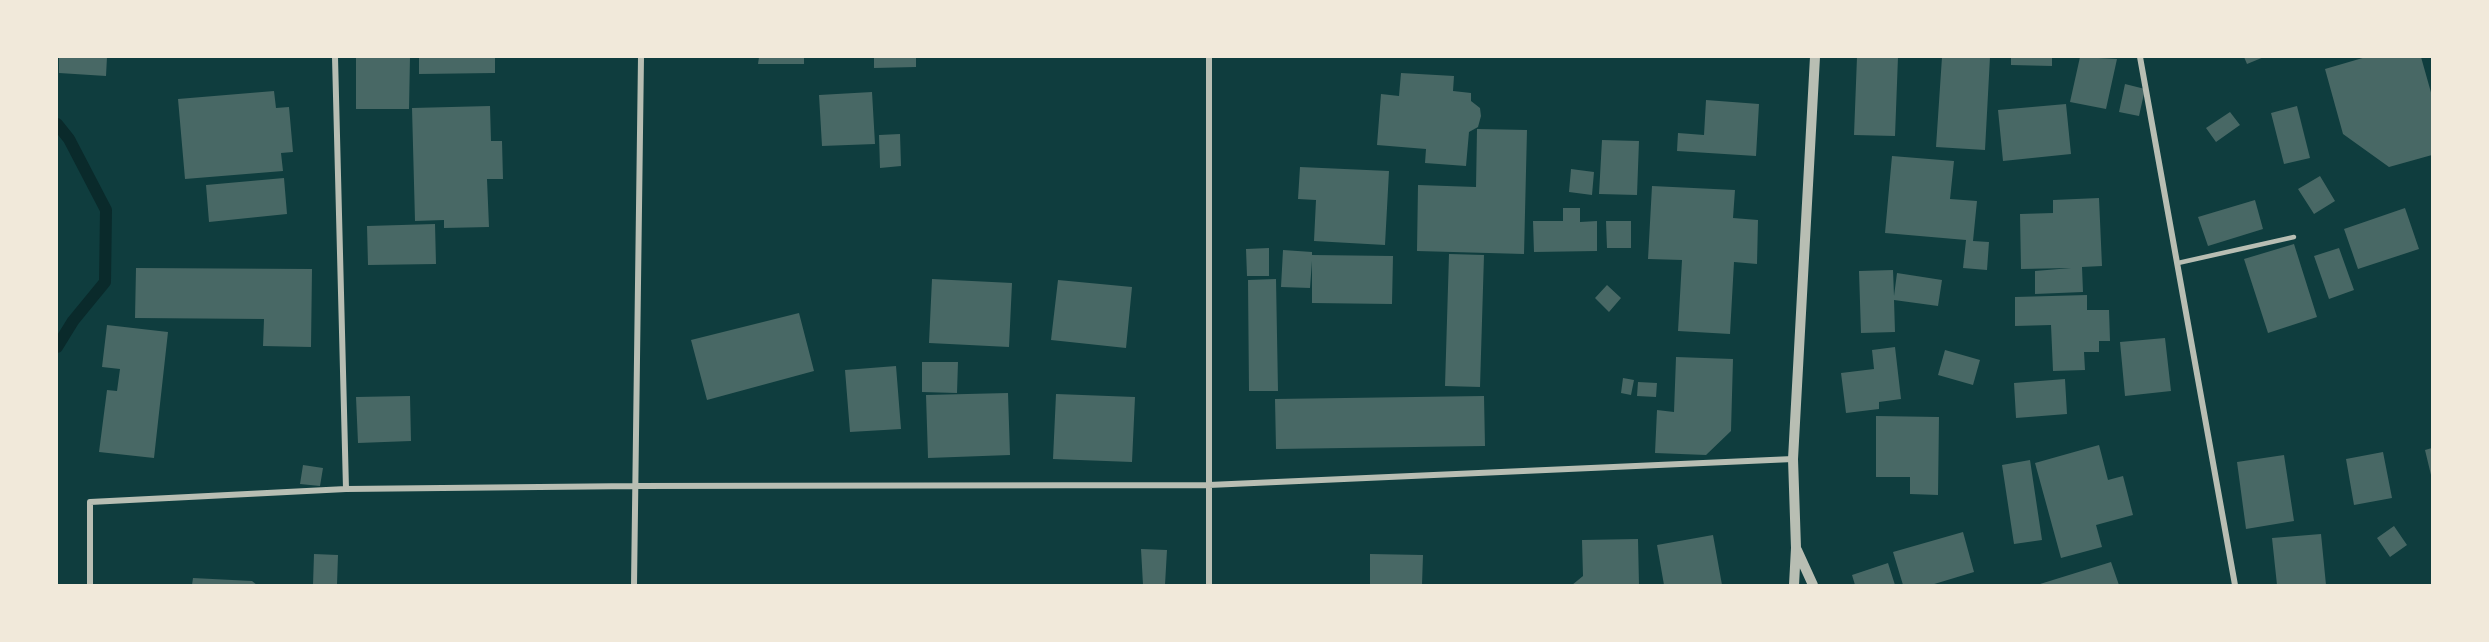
<!DOCTYPE html>
<style>
body{margin:0}
#map{position:relative;width:2489px;height:642px;overflow:hidden;background:#0f3d3e;font-family:Ubuntu,sans-serif}
canvas{display:block}
.frame{position:absolute;inset:0;border:58px solid #f1e9da;pointer-events:none}
</style>
<div id="map">
<canvas width="2489" height="642"></canvas>
<div class="frame"></div>
</div>
<script>
const ctx = document.querySelector('canvas').getContext('2d');
ctx.lineJoin = 'round';
const shape = rows => new Path2D(rows.map(r => 'M' + r).join(''));
function stroke(path, color, width, dash) { ctx.strokeStyle = color; ctx.lineWidth = width; ctx.lineCap = dash ? 'butt' : 'round'; ctx.setLineDash(dash || []); ctx.stroke(path); }
function fillPath(path, color) { ctx.fillStyle = color; ctx.fill(path, 'evenodd'); }
stroke(shape([
 [57,124,69,139,106,210,105,282,73,321,57,347]
]), '#0a2a2b', 12);
fillPath(shape([
 [59,57,107,57,106,76,59,73],
 [356,57,410,57,409,109,356,109],
 [419,57,495,57,495,73,419,74],
 [759,57,804,57,804,64,758,64],
 [874,57,916,57,916,67,874,68],
 [1857,57,1898,57,1895,136,1854,135],
 [1942,57,1990,57,1985,150,1936,147],
 [2011,57,2052,57,2052,66,2011,65],
 [2080,57,2117,59,2106,109,2070,102],
 [2244,57,2264,57,2247,64],
 [2366,57,2421,57,2432,96,2432,155,2389,167,2343,134,2325,69],
 [1401,73,1454,76,1453,91,1471,93,1471,101,1480,108,1481,116,1478,127,1469,132,1466,166,1425,163,1426,149,1377,145,1381,94,1399,96],
 [2125,84,2145,89,2139,116,2119,112],
 [274,91,276,108,289,107,293,152,281,153,283,171,185,179,178,99],
 [872,92,875,144,822,146,819,95],
 [1706,100,1759,104,1756,156,1677,151,1678,133,1704,135],
 [2066,104,2071,154,2003,161,1998,110],
 [490,106,491,141,502,141,503,179,487,179,489,227,444,228,444,220,415,221,412,108],
 [2297,106,2310,158,2284,164,2271,113],
 [2230,112,2240,125,2216,142,2206,128],
 [1477,129,1527,130,1524,254,1417,251,1418,185,1476,187],
 [900,134,901,166,880,168,879,135],
 [1602,140,1639,141,1637,195,1599,194],
 [1892,156,1954,161,1950,199,1977,201,1973,241,1989,242,1987,270,1963,268,1966,240,1885,233],
 [1300,167,1389,171,1385,245,1314,241,1316,200,1298,199],
 [1571,169,1594,172,1592,195,1569,192],
 [2320,176,2335,201,2314,214,2298,189],
 [284,178,287,214,209,222,206,185],
 [1652,186,1735,190,1733,218,1758,220,1757,264,1734,262,1730,334,1678,331,1682,260,1648,259],
 [2099,198,2102,266,2082,267,2083,292,2035,294,2035,271,2071,268,2021,269,2020,214,2053,213,2053,200],
 [2255,200,2263,229,2208,246,2198,217],
 [1563,208,1580,208,1580,222,1597,221,1597,251,1534,252,1533,221,1563,221],
 [2405,208,2419,249,2358,269,2344,229],
 [1606,221,1631,221,1631,248,1607,248],
 [435,224,436,264,368,265,367,226],
 [2294,244,2317,317,2268,333,2244,259],
 [1269,248,1269,276,1247,276,1246,249],
 [2339,248,2354,290,2329,299,2314,256],
 [1283,250,1312,252,1312,255,1393,256,1392,304,1312,303,1312,261,1310,288,1281,287],
 [1449,254,1484,255,1480,387,1445,386],
 [136,268,312,269,311,347,263,346,264,319,135,318],
 [1893,270,1894,296,1897,273,1942,280,1938,306,1894,300,1895,332,1861,333,1859,271],
 [932,279,1012,283,1009,347,929,343],
 [1276,279,1278,391,1249,391,1248,280],
 [1058,280,1132,287,1126,348,1051,340],
 [1607,285,1621,298,1609,312,1595,298],
 [2087,295,2087,310,2109,310,2110,341,2099,341,2099,352,2084,352,2085,370,2053,371,2051,325,2015,326,2015,297],
 [799,313,814,371,707,400,691,340],
 [107,325,168,332,154,458,99,452,107,390,117,391,120,369,102,367],
 [2165,338,2171,391,2125,396,2120,342],
 [1895,347,1901,399,1879,402,1879,409,1846,413,1841,373,1874,369,1872,350],
 [1945,350,1980,360,1973,385,1938,375],
 [1676,357,1733,359,1731,431,1706,455,1655,453,1657,410,1674,412],
 [922,362,958,362,957,393,922,392],
 [896,366,901,429,850,432,845,370],
 [1623,378,1634,380,1631,395,1621,393],
 [2065,379,2067,414,2016,418,2014,383],
 [1638,382,1657,383,1656,397,1637,396],
 [1008,393,1010,455,928,458,926,395],
 [1056,394,1135,397,1132,462,1053,459],
 [410,396,411,441,358,443,356,397],
 [1484,396,1485,446,1276,449,1275,399],
 [1876,416,1939,417,1938,495,1910,494,1910,477,1876,477],
 [2099,445,2108,480,2123,476,2133,515,2096,525,2102,547,2061,558,2035,463],
 [2432,448,2432,475,2431,475,2425,450],
 [2383,452,2392,498,2354,505,2346,459],
 [2284,455,2294,521,2246,529,2237,462],
 [2030,460,2042,540,2014,544,2002,465],
 [303,465,323,468,320,486,300,484],
 [2394,526,2407,545,2390,557,2377,538],
 [1963,532,1974,572,1931,585,1903,585,1893,552],
 [2321,534,2326,585,2277,585,2272,538],
 [1713,535,1722,585,1664,585,1657,545],
 [1638,539,1639,585,1572,585,1583,576,1582,540],
 [1141,549,1167,550,1165,585,1143,585],
 [314,554,338,555,337,585,313,585],
 [1370,554,1423,555,1422,585,1370,585],
 [2111,562,2119,585,2040,585,2040,584],
 [1888,563,1895,585,1855,585,1852,575],
 [193,578,252,581,257,585,192,585]
]), '#486865');
stroke(shape([
 [2178,263,2294,237]
]), '#b8beb3', 4.5);
stroke(shape([
 [335,57,346,489],
 [2140,57,2235,585],
 [90,585,90,502,346,489,636,486,1209,485,1209,57],
 [634,585,641,57],
 [1209,585,1209,485,1793,459]
]), '#b8beb3', 6);
stroke(shape([
 [1797,550,1813,585],
 [1794,585,1796,548,1793,459,1815,57]
]), '#b8beb3', 10);
</script>
